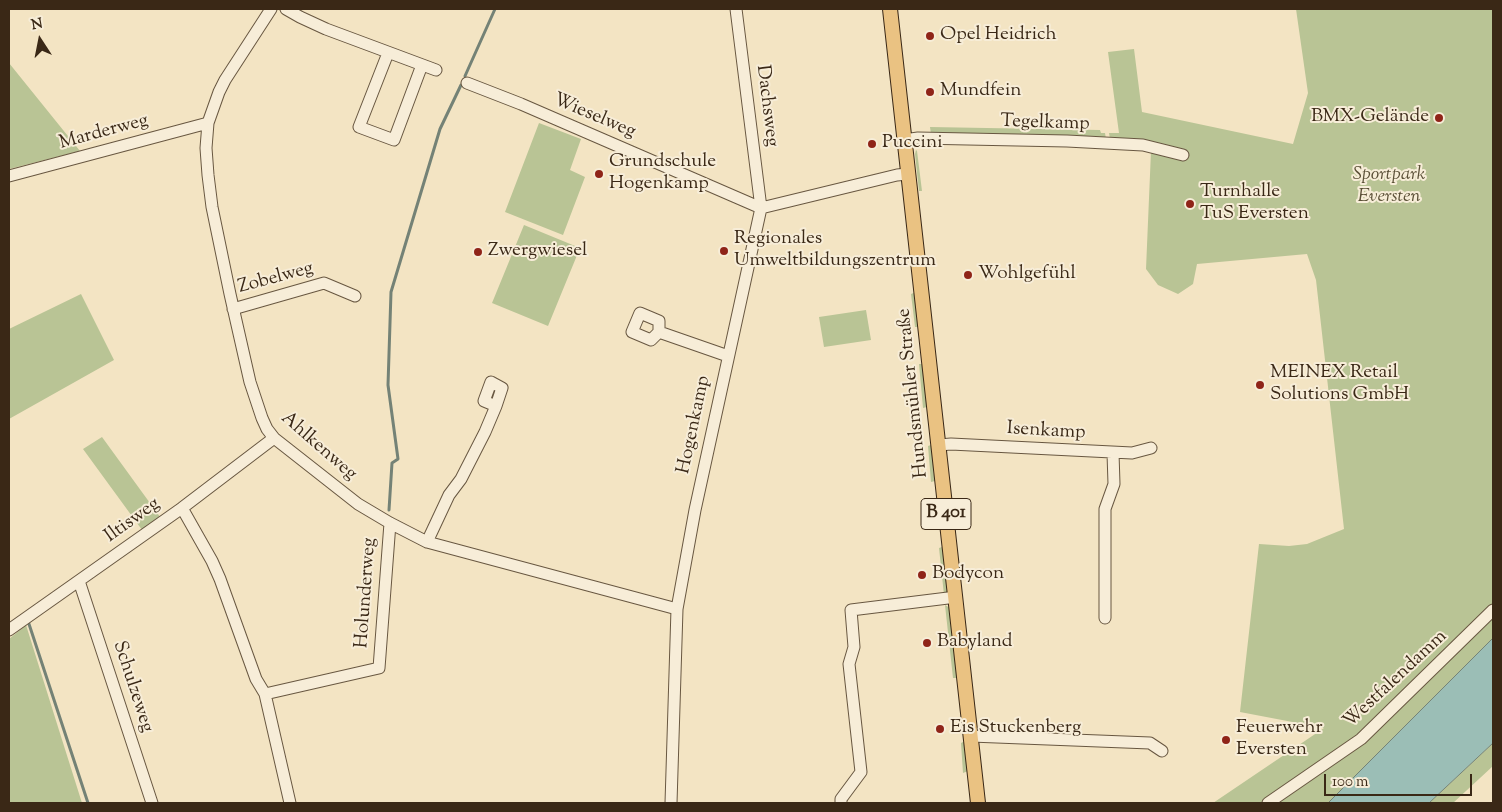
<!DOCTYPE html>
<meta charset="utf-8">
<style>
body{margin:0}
#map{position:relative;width:1502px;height:812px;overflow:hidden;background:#f3e4c3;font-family:"Sorts Mill Goudy",serif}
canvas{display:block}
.frame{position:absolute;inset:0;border:10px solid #3a2816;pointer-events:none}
.north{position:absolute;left:15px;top:15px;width:50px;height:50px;-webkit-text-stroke:4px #f7edd8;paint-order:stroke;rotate:349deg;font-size:14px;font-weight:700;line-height:20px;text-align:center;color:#3a2816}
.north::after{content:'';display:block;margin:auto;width:18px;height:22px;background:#3a2816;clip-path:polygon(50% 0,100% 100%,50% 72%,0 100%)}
.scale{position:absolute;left:1324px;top:774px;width:148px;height:22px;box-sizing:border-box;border:2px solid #3a2816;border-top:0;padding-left:6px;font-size:15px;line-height:18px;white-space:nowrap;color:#3a2816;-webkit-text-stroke:4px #f7edd8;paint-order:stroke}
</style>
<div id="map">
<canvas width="1502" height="812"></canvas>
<div class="frame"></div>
<div class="north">N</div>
<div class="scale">100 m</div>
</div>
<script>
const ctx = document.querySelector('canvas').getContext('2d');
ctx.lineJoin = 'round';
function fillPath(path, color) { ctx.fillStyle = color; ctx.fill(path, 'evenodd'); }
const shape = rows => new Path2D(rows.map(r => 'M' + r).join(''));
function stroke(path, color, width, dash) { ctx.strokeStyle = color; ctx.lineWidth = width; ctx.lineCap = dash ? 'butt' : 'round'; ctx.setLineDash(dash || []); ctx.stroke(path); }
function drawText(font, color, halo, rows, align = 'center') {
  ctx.font = font + ' "Sorts Mill Goudy",serif'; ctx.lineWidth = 4; ctx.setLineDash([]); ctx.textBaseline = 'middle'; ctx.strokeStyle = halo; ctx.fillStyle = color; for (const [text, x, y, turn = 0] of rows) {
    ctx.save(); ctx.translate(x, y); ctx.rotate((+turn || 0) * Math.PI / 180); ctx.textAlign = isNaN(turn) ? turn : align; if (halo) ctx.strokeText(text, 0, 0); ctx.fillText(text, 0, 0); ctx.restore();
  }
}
fillPath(shape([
 [1296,9,1493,9,1493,638,1328,803,1213,803,1324,728,1240,712,1259,544,1289,546,1307,544,1344,529,1316,280,1307,254,1197,264,1193,284,1178,294,1158,285,1146,269,1151,151,1110,139,1109,133,1119,133,1108,52,1134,49,1142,112,1293,144,1308,93],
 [9,63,80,151,9,169],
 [539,123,581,139,570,170,585,177,563,235,505,212],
 [930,127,1100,130,1101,133,1105,133,1106,139,931,134],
 [916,150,917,151,922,191,919,191,915,154],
 [524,225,580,248,548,326,492,303],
 [916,292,919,310,916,313,918,327,915,327,911,294],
 [81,294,114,360,9,419,9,329],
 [866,310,871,340,824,347,819,317],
 [919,364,922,364,927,407,923,408],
 [102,437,163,521,145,534,83,449],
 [931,445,932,451,935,453,936,466,933,469,935,481,931,482,928,446],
 [938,504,941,507,940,529,937,529,934,505],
 [942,547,946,574,949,578,949,590,944,595,939,548],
 [945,605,950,608,959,678,953,678],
 [26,625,58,727,82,803,9,803,9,639],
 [965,741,968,771,963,773,961,743],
 [1493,743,1493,766,1453,803,1429,803]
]), '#b9c495');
const water = shape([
 [1493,638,1493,743,1429,803,1328,803,1493,638]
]);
fillPath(water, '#9bbeb6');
stroke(water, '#748276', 1);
stroke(shape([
 [465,76,495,9],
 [389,510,392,463,398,459,388,385,391,292,440,129,461,85],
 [28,621,88,803]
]), '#748276', 3);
const minor = shape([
 [271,9,225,80,219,92,208,123,206,148,208,175,212,207,230,294,250,382,262,418,267,429,274,438,358,504,390,523,427,542,677,609],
 [286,9,300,17,326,29,436,70],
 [736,9,761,208],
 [388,53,359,127,394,140,422,65],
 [467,83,521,104,761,208],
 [904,140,918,138,1067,141,1143,145,1183,155],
 [9,176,208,123],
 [233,309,324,283,355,296],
 [659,332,651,340,632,332,640,313,659,321,659,332,728,356],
 [939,445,951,444,1132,453,1151,448],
 [182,508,212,561,220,579,256,679,265,694,290,803],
 [427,542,449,495,461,479,485,432,496,406,484,401,491,382,502,388,496,406],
 [79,581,152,803],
 [1105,618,1105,509,1114,484,1113,453],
 [9,630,182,508,274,438],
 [265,694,379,668,390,523],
 [971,736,1150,743,1162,751],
 [671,803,677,609,695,510,761,208,897,175,908,174],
 [841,803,841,799,861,772,849,664,854,647,851,610,956,597],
 [1268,803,1361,739,1493,610]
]);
const major = shape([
 [890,9,978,803]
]);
stroke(minor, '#685741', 13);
stroke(major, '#3a2816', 16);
stroke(minor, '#f7edd8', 11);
stroke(major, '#eac282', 14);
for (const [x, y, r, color] of [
 [930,36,5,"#8f2418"],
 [930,92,5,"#8f2418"],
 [1439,118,5,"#8f2418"],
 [872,144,5,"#8f2418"],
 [599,174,5,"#8f2418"],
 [1190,204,5,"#8f2418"],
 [724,251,5,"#8f2418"],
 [478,252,5,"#8f2418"],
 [968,275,5,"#8f2418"],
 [1260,385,5,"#8f2418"],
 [922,575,5,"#8f2418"],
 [927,643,5,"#8f2418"],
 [940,729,5,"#8f2418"],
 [1226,740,5,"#8f2418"]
]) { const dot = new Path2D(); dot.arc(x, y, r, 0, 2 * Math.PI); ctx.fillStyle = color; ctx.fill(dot); stroke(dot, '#f7edd8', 2); }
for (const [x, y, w] of [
 [946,514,50]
]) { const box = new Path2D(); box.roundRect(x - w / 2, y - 15.5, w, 31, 4); ctx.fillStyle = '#f7edd8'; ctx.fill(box); stroke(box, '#3a2816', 1); }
drawText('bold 18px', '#3a2816', null, [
 ["B 401",946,514]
]);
drawText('19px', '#3a2816', '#f7edd8', [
 ["Opel Heidrich",940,36],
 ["Mundfein",940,92],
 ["BMX-Gelände",1429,118,"right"],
 ["Puccini",882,144],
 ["Grundschule",609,163],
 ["Hogenkamp",609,185],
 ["Turnhalle",1200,193],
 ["TuS Eversten",1200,215],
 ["Regionales",734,240],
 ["Umweltbildungszentrum",734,262],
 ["Zwergwiesel",488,252],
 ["Wohlgefühl",978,275],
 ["MEINEX Retail",1270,374],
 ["Solutions GmbH",1270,396],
 ["Bodycon",932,575],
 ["Babyland",937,643],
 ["Eis Stuckenberg",950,729],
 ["Feuerwehr",1236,729],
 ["Eversten",1236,751]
], 'left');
drawText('19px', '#3a2816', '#f7edd8', [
 ["Dachsweg",766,106,83],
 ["Wieselweg",594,117,23],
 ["Tegelkamp",1045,124,2],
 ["Marderweg",104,133,-15],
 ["Zobelweg",276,279,-15],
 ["Hundsmühler Straße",914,393,-96],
 ["Hogenkamp",695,425,-78],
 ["Isenkamp",1046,432,3],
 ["Ahlkenweg",318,447,41],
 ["Iltisweg",133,521,-36],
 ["Holunderweg",367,593,-86],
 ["Westfalendamm",1396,680,-43],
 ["Schulzeweg",132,687,72]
]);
drawText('italic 19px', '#5a4f36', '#f7edd8', [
 ["Sportpark",1389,176],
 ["Eversten",1389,198]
]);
</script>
